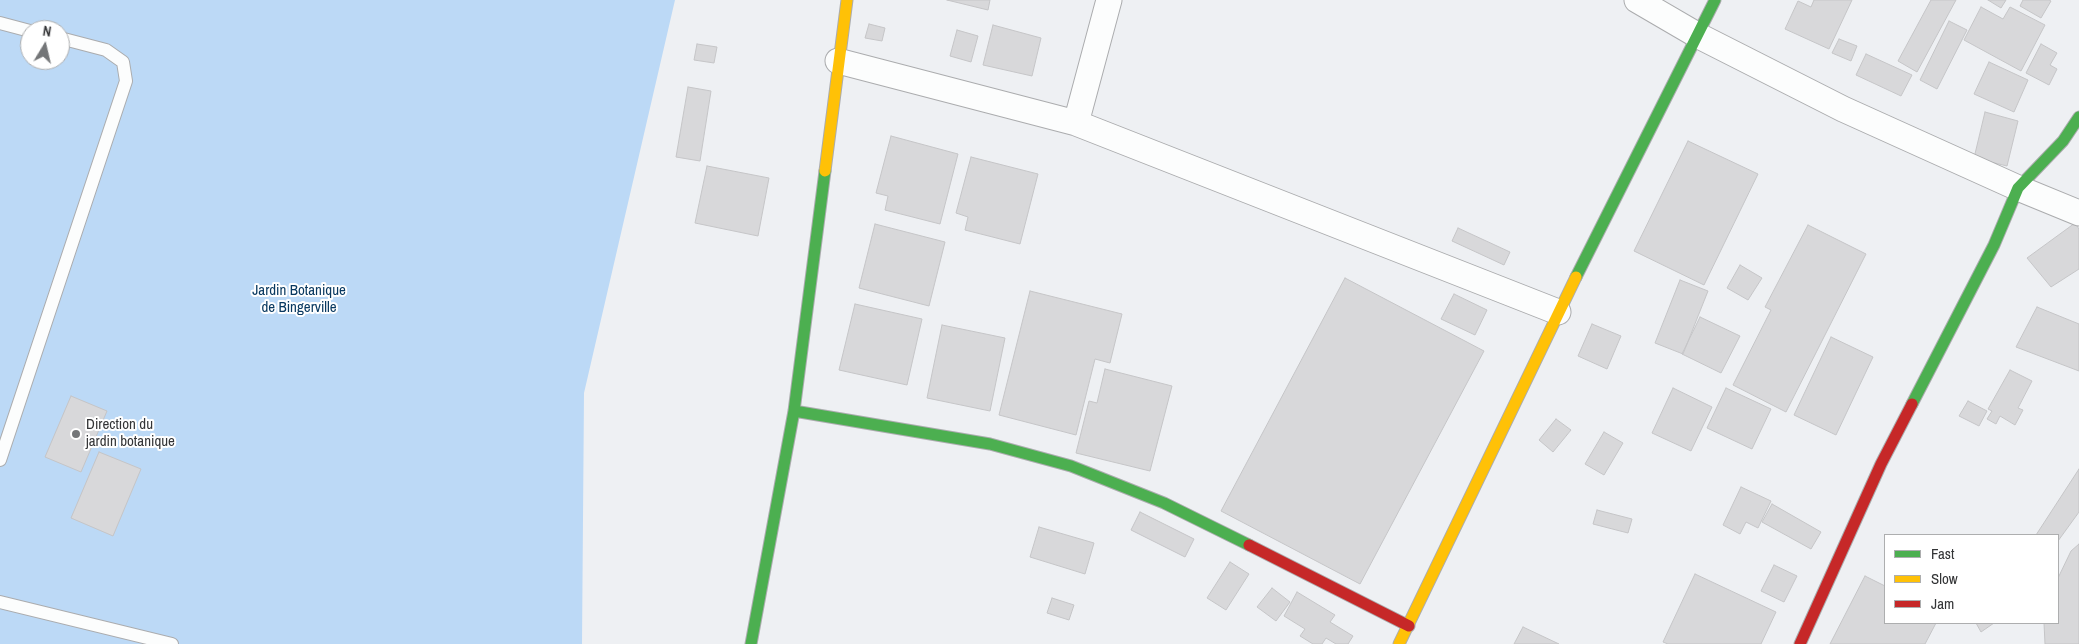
<!DOCTYPE html>
<style>
body{margin:0}
#map{position:relative;width:2079px;height:644px;overflow:hidden;background:#eef0f3;font-family:"Archivo Narrow",sans-serif}
canvas{display:block}
.legend{position:absolute;left:1884px;top:534px;width:175px;height:90px;box-sizing:border-box;background:#fff;border:1px solid #adaeaf;margin:0;padding:6px 9px;list-style:none;font-size:15px;color:#333436}
.legend li{display:flex;align-items:center;gap:10px;height:25px}
.legend b{width:25px;border:1px solid #adaeaf}
.north{position:absolute;left:20px;top:20px;width:50px;height:50px;box-sizing:border-box;background:#fff;border:1px solid #adaeaf;border-radius:50%;rotate:9deg;font-size:14px;font-weight:700;line-height:20px;text-align:center;color:#333436}
.north::after{content:'';display:block;margin:auto;width:18px;height:22px;background:#747678;clip-path:polygon(50% 0,100% 100%,50% 72%,0 100%)}
</style>
<div id="map">
<canvas width="2079" height="644"></canvas>
<ul class="legend">
<li><b style="height:6px;background:#4caf50"></b>Fast</li>
<li><b style="height:6px;background:#ffc107"></b>Slow</li>
<li><b style="height:6px;background:#c62828"></b>Jam</li>
</ul>
<div class="north">N</div>
</div>
<script>
const ctx = document.querySelector('canvas').getContext('2d');
ctx.lineJoin = 'round';
function fillPath(path, color) { ctx.fillStyle = color; ctx.fill(path, 'evenodd'); }
const shape = rows => new Path2D(rows.map(r => 'M' + r).join(''));
function stroke(path, color, width, dash) { ctx.strokeStyle = color; ctx.lineWidth = width; ctx.lineCap = dash ? 'butt' : 'round'; ctx.setLineDash(dash || []); ctx.stroke(path); }
function drawText(font, color, halo, rows, align = 'center') {
  ctx.font = font + ' "Archivo Narrow",sans-serif'; ctx.lineWidth = 4; ctx.setLineDash([]); ctx.textBaseline = 'middle'; ctx.strokeStyle = halo; ctx.fillStyle = color; for (const [text, x, y, turn = 0] of rows) {
    ctx.save(); ctx.translate(x, y); ctx.rotate((+turn || 0) * Math.PI / 180); ctx.textAlign = isNaN(turn) ? turn : align; if (halo) ctx.strokeText(text, 0, 0); ctx.fillText(text, 0, 0); ctx.restore();
  }
}
fillPath(shape([
 [0,0,675,0,584,393,582,644,0,644],
 [30,30,60,30,60,60,30,60]
]), '#bcd9f6');
const building = shape([
 [947,0,990,0,988,10,947,0],
 [1814,0,1852,0,1829,49,1785,29,1798,1,1811,7,1814,0],
 [1931,0,1956,0,1917,72,1898,61,1931,0],
 [1988,0,2006,0,2001,8,1988,0],
 [2023,0,2049,0,2051,1,2041,18,2020,6,2023,0],
 [1981,7,2003,19,2010,7,2045,25,2021,71,1964,40,1981,7],
 [1949,21,1967,30,1937,89,1920,80,1949,21],
 [869,24,885,28,882,41,865,38,869,24],
 [993,25,1041,38,1032,76,983,65,993,25],
 [957,30,978,36,971,62,950,56,957,30],
 [1839,39,1857,46,1851,61,1832,53,1839,39],
 [697,44,717,47,714,63,694,60,697,44],
 [2041,44,2057,53,2050,65,2057,69,2049,85,2026,73,2041,44],
 [1866,54,1912,75,1901,96,1856,75,1866,54],
 [1989,62,2028,80,2014,112,1974,94,1989,62],
 [688,87,711,91,700,161,676,157,688,87],
 [1985,112,2018,121,2007,166,1974,158,1985,112],
 [891,136,958,154,940,224,885,210,888,196,876,193,891,136],
 [1688,141,1758,174,1704,285,1634,251,1688,141],
 [971,157,1038,174,1020,244,965,230,968,217,956,213,971,157],
 [707,166,769,178,758,236,695,223,707,166],
 [2075,223,2079,229,2079,269,2051,287,2027,258,2075,223],
 [875,224,945,242,929,306,859,288,875,224],
 [1808,225,1866,254,1786,412,1733,385,1771,310,1765,307,1808,225],
 [1458,228,1510,252,1504,265,1452,241,1458,228],
 [1740,265,1762,278,1748,300,1727,288,1740,265],
 [1345,278,1484,351,1360,584,1221,511,1345,278],
 [1680,280,1708,291,1683,354,1655,343,1680,280],
 [1030,291,1122,314,1110,363,1095,359,1076,435,999,415,1030,291],
 [1454,294,1487,310,1475,335,1441,319,1454,294],
 [855,304,922,319,907,385,839,370,855,304],
 [2037,307,2079,324,2079,371,2016,347,2037,307],
 [1700,317,1740,336,1721,373,1682,354,1700,317],
 [1592,324,1621,336,1607,369,1578,356,1592,324],
 [942,325,1005,338,990,411,927,398,942,325],
 [1831,337,1873,357,1836,435,1794,415,1831,337],
 [1105,369,1172,386,1150,471,1076,453,1089,401,1097,403,1105,369],
 [2010,370,2032,381,2018,408,2023,410,2015,425,2000,416,1996,424,1987,419,1992,411,1988,409,2010,370],
 [1673,388,1712,407,1691,451,1652,433,1673,388],
 [1726,388,1771,409,1752,449,1707,428,1726,388],
 [71,396,107,411,81,472,45,457,71,396],
 [1968,401,1987,411,1979,426,1959,416,1968,401],
 [1556,419,1571,430,1553,452,1539,440,1556,419],
 [1604,432,1623,443,1604,475,1585,464,1604,432],
 [99,452,141,469,113,536,71,518,99,452],
 [2079,469,2079,512,2058,541,2058,535,2036,535,2079,469],
 [1741,487,1771,501,1758,528,1746,522,1740,534,1723,525,1741,487],
 [1772,504,1821,532,1811,549,1762,522,1772,504],
 [1597,510,1632,519,1628,533,1593,524,1597,510],
 [1140,512,1194,539,1185,557,1131,530,1140,512],
 [1039,527,1094,543,1085,574,1030,557,1039,527],
 [2079,544,2079,644,2045,644,2044,623,2058,623,2058,578,2071,551,2079,544],
 [1230,562,1249,574,1226,610,1207,598,1230,562],
 [1774,565,1797,576,1784,602,1761,591,1774,565],
 [1695,574,1776,612,1761,644,1668,644,1663,642,1695,574],
 [1865,576,1885,586,1885,623,1936,623,1925,644,1830,644,1865,576],
 [1272,588,1290,602,1276,621,1257,607,1272,588],
 [1297,592,1335,615,1330,622,1353,636,1348,644,1336,644,1326,638,1322,644,1313,644,1300,636,1305,629,1284,616,1297,592],
 [1052,598,1074,605,1069,620,1047,613,1052,598],
 [1976,623,1994,623,1981,632,1976,623],
 [1523,627,1559,644,1514,644,1523,627]
]);
fillPath(building, '#d8d8da');
stroke(building, '#c5c5c7', 1);
const lane = shape([
 [0,23,30,31],
 [0,460,126,81,123,62,106,50,60,38],
 [0,602,172,644]
]);
const street = shape([
 [1637,0,1697,35,1843,109,2018,188,2079,213],
 [838,61,1076,123,1109,0],
 [1076,123,1558,312]
]);
const fast = shape([
 [1576,277,1715,0],
 [1912,404,1994,245,2018,188,2063,141,2079,117],
 [794,411,990,444,1071,466,1164,503,1249,545],
 [751,644,794,411,825,171]
]);
const slow = shape([
 [825,171,847,0],
 [1399,644,1576,277]
]);
const jam = shape([
 [1249,545,1409,626],
 [1800,644,1881,464,1912,404]
]);
stroke(lane, '#abacae', 14);
stroke(street, '#abacae', 27);
stroke(fast, '#abacae', 13);
stroke(slow, '#abacae', 13);
stroke(jam, '#abacae', 13);
stroke(lane, '#fcfdfd', 12);
stroke(street, '#fcfdfd', 25);
stroke(fast, '#4caf50', 11);
stroke(slow, '#ffc107', 11);
stroke(jam, '#c62828', 11);
for (const [x, y, r, color] of [
 [76,434,5,"#747678"]
]) { const dot = new Path2D(); dot.arc(x, y, r, 0, 2 * Math.PI); ctx.fillStyle = color; ctx.fill(dot); stroke(dot, '#fff', 2); }
drawText('15px', '#093960', '#fff', [
 ["Jardin Botanique",299,291],
 ["de Bingerville",299,308]
]);
drawText('15px', '#333436', '#fff', [
 ["Direction du",86,425],
 ["jardin botanique",86,442]
], 'left');
</script>
